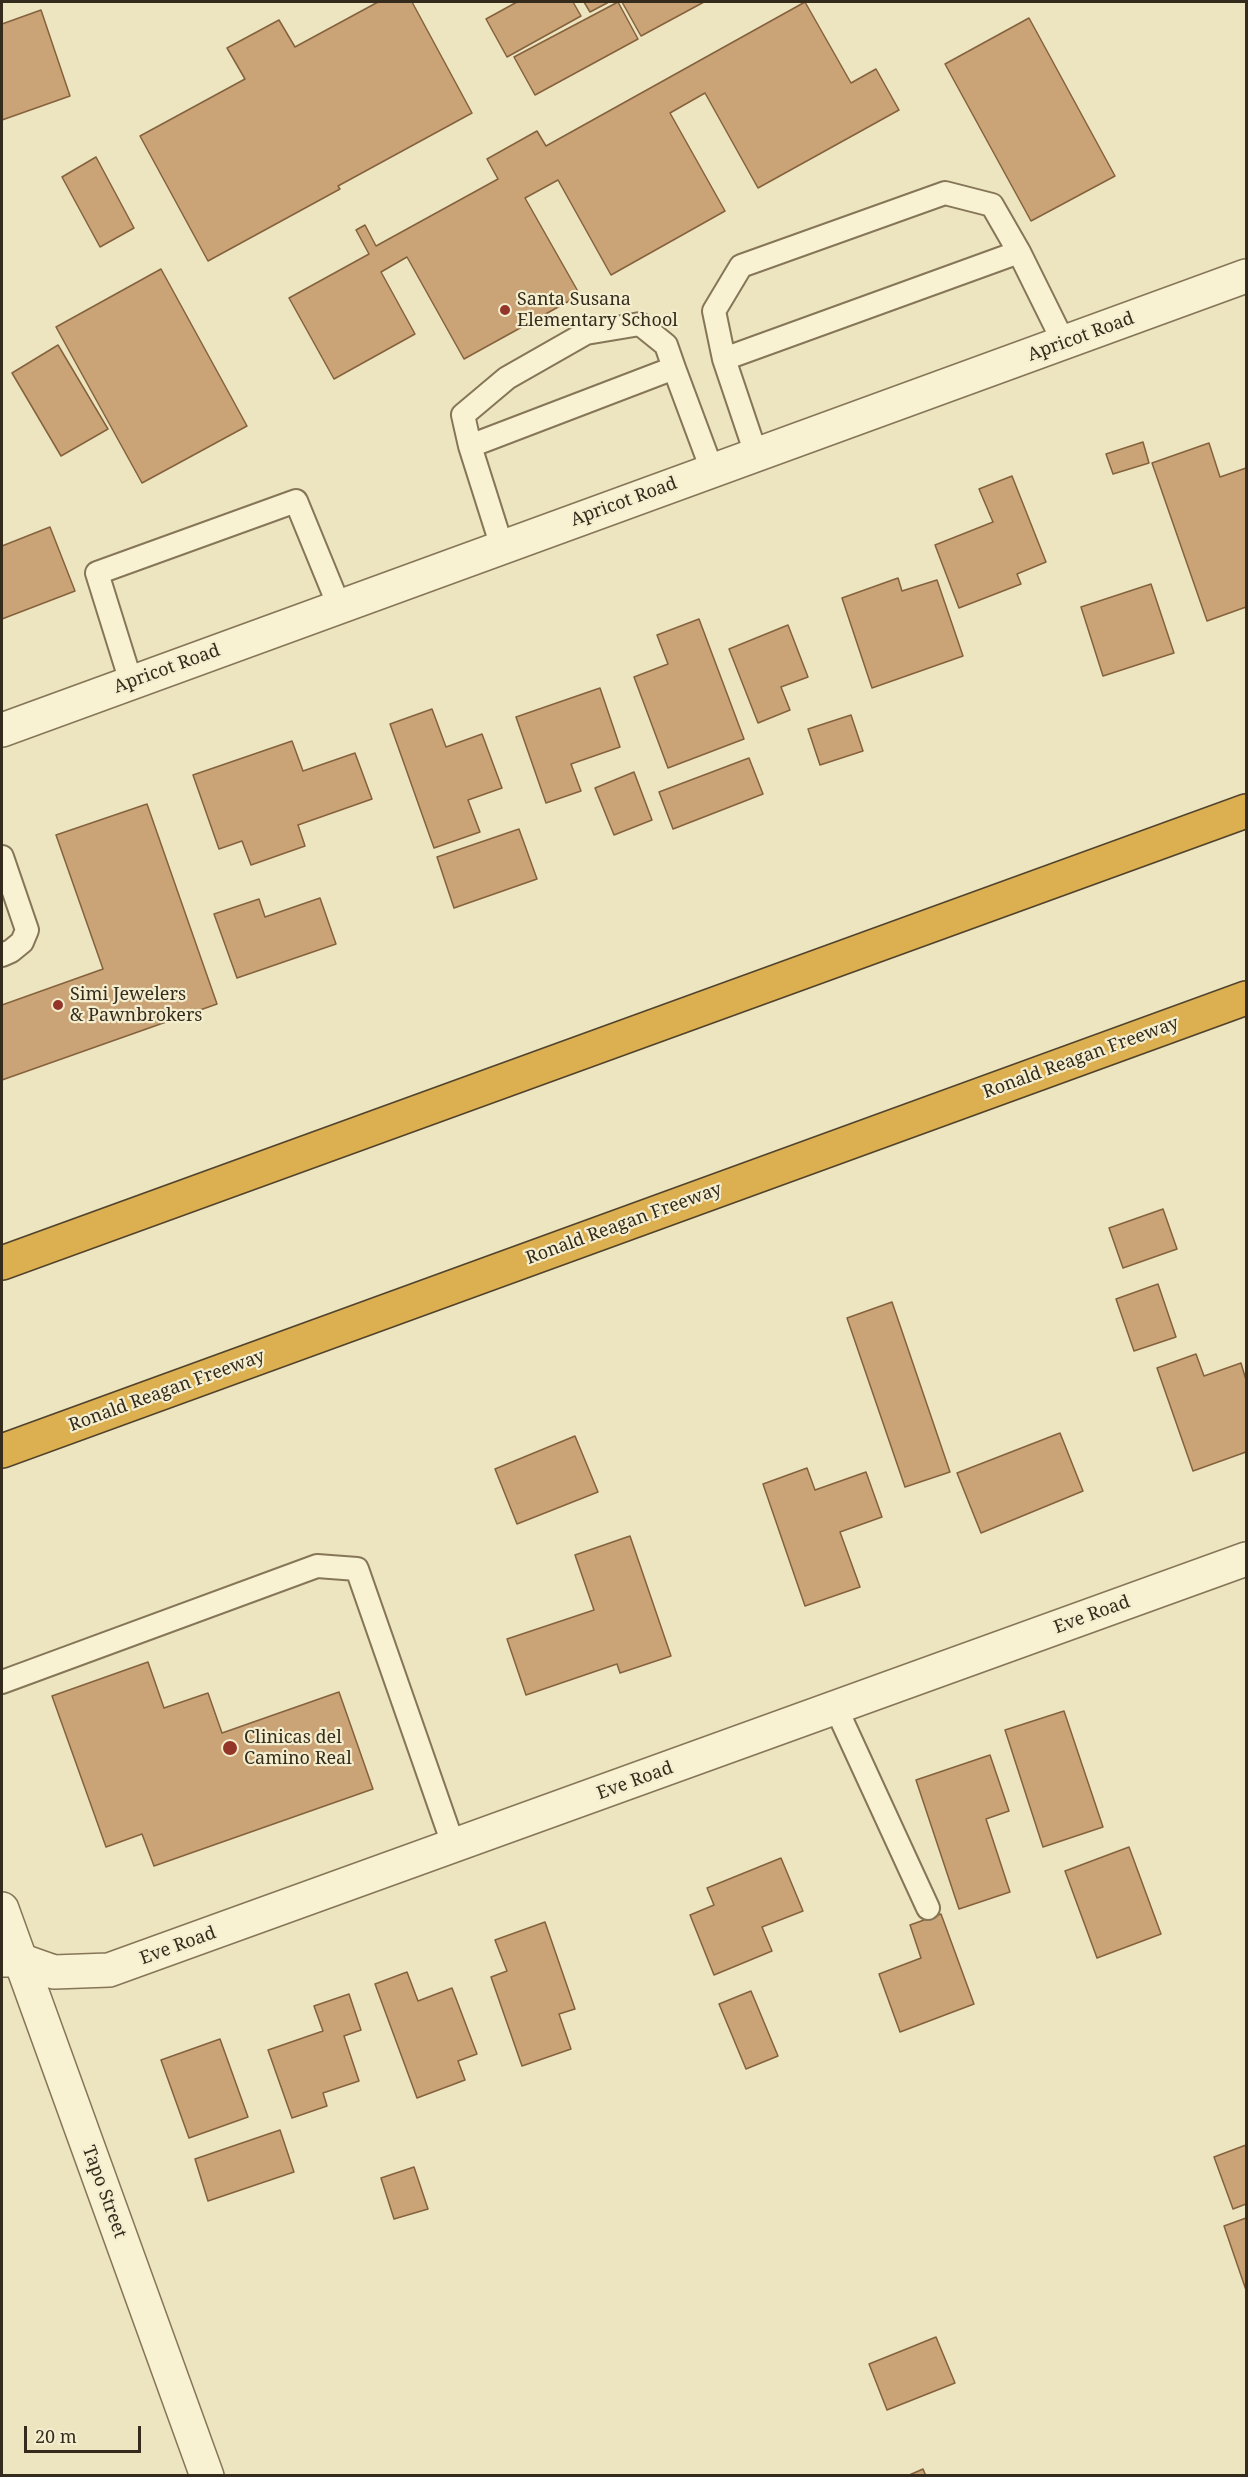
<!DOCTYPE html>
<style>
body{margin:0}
#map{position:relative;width:1248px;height:2477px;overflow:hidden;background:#ede5bf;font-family:"Noto Serif",serif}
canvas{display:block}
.frame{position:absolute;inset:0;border:3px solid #352b1c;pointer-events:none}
.scale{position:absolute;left:24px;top:2426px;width:117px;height:27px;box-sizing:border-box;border:3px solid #352b1c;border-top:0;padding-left:8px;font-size:18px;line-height:21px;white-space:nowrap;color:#352b1c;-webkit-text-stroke:4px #f4eecf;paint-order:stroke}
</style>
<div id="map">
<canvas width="1248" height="2477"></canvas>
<div class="frame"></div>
<div class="scale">20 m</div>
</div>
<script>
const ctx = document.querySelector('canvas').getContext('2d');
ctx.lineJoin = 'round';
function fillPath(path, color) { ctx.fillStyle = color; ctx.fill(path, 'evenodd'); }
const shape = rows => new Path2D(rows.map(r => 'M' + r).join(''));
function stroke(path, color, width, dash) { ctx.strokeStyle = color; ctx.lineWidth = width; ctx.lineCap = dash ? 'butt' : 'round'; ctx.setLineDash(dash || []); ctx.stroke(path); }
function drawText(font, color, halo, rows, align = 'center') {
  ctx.font = font + ' "Noto Serif",serif'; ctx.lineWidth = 4.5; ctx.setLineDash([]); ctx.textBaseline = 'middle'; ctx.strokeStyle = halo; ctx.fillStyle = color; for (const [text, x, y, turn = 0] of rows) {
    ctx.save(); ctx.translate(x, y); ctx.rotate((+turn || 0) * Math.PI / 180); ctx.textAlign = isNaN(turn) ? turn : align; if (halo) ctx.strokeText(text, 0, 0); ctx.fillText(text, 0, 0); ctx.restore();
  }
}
const building = shape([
 [378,2,412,2,472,113,338,186,340,189,208,261,140,136,245,79,227,48,279,20,295,47,378,2],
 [517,2,573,2,581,16,507,57,486,19,517,2],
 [584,2,609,2,590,12,584,2],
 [618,2,638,39,535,95,514,57,618,2],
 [622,2,704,2,641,36,622,2],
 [805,2,851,83,876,69,899,110,758,188,705,93,670,113,725,211,611,275,558,180,525,198,580,295,464,359,407,257,381,272,415,334,334,379,289,298,369,254,356,230,365,225,376,246,498,179,487,159,537,131,546,146,805,2],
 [41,10,70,96,2,120,2,24,41,10],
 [1029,18,1115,176,1031,221,945,64,1029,18],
 [96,157,134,228,100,247,62,177,96,157],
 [161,269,247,426,142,483,56,327,161,269],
 [58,345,108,429,61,456,12,373,58,345],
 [1143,442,1149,463,1113,474,1106,454,1143,442],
 [1209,443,1220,477,1246,468,1246,607,1207,621,1152,463,1209,443],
 [1012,476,1046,562,1017,574,1021,584,959,608,935,545,993,522,979,489,1012,476],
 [50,527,75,591,2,619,2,546,50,527],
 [898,578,902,591,937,580,963,656,872,688,842,598,898,578],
 [1151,584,1174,653,1103,676,1081,607,1151,584],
 [699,619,744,739,668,768,634,677,668,664,657,635,699,619],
 [788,625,808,677,781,687,790,710,758,723,729,649,788,625],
 [600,688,620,747,571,764,581,791,546,803,516,717,600,688],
 [432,709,446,747,482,734,502,788,468,800,480,832,434,848,390,724,432,709],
 [851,715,863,751,820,765,808,729,851,715],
 [292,741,303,771,355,753,372,799,298,825,305,846,251,865,242,841,219,849,193,775,292,741],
 [749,758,763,794,673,829,659,792,749,758],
 [634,772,652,820,614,835,595,788,634,772],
 [147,804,217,1004,2,1080,2,1005,103,969,56,835,147,804],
 [519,829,537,879,454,908,437,857,519,829],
 [320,898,336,944,237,978,214,914,259,899,265,917,320,898],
 [1163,1209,1177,1249,1123,1268,1109,1228,1163,1209],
 [1158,1284,1176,1337,1134,1351,1116,1299,1158,1284],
 [892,1302,950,1472,905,1487,847,1318,892,1302],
 [1196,1354,1204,1376,1241,1363,1246,1380,1246,1452,1193,1471,1157,1368,1196,1354],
 [1060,1433,1083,1491,981,1533,957,1473,1060,1433],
 [575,1436,598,1492,517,1524,495,1469,575,1436],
 [807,1468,815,1490,866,1472,882,1517,840,1532,860,1587,805,1606,763,1484,807,1468],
 [630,1536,671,1656,620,1673,617,1664,526,1695,507,1639,594,1610,575,1555,630,1536],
 [148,1662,164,1708,208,1693,222,1733,339,1692,373,1789,154,1866,142,1834,106,1847,52,1696,148,1662],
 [1064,1711,1103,1827,1043,1847,1005,1730,1064,1711],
 [990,1755,1009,1811,986,1819,1010,1892,959,1909,916,1780,990,1755],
 [1129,1847,1161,1934,1097,1958,1065,1871,1129,1847],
 [781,1858,803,1911,762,1927,772,1951,714,1975,690,1915,714,1905,707,1888,781,1858],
 [941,1914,974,2004,900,2032,879,1974,921,1958,910,1925,941,1914],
 [545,1922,575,2009,559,2014,571,2049,522,2066,491,1977,507,1971,495,1940,545,1922],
 [407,1972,418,2001,452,1988,477,2054,458,2061,465,2080,417,2098,375,1984,407,1972],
 [751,1991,778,2056,746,2069,719,2004,751,1991],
 [349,1994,361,2030,344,2036,359,2081,323,2093,327,2106,292,2118,268,2050,323,2031,314,2006,349,1994],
 [220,2039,248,2117,189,2138,161,2060,220,2039],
 [280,2130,294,2172,208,2201,195,2159,280,2130],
 [1246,2145,1246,2204,1233,2209,1214,2157,1246,2145],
 [414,2167,428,2209,394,2219,381,2178,414,2167],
 [1246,2218,1246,2290,1224,2226,1246,2218],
 [936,2337,955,2383,887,2410,869,2364,936,2337],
 [923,2469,926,2476,907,2476,923,2469]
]);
fillPath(building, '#caa376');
stroke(building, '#84623e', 1.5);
const service = shape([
 [724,359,1019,252],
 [470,446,463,415,507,378,586,333,640,324,666,345,674,368],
 [756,454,724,359,714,311,741,266,945,193,992,205,1019,252,1064,343],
 [502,547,470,446,674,368,712,470],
 [131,682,97,573,296,501,339,606],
 [2,857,27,930,22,942,11,951,2,955],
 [2,1682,317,1566,357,1569,454,1847],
 [836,1708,928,1908]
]);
const minor = shape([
 [2,730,1246,276],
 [2,1960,20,1960,54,1972,109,1970,1246,1559]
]);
const tertiary = shape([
 [2,1909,207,2476]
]);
const motorway = shape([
 [2,1263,1246,811],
 [2,1451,1246,998]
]);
stroke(service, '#857658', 26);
stroke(minor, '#857658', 36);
stroke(tertiary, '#857658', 36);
stroke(motorway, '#52432d', 36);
stroke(service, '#f8f1d2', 22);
stroke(minor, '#f8f1d2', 33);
stroke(tertiary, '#f8f1d2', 33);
stroke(motorway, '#dcb050', 33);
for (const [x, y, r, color] of [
 [505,310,6,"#933629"],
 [58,1005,6,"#933629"],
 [230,1748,8,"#933629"]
]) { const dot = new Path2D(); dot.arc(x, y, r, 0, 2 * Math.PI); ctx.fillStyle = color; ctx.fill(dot); stroke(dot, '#f4eecf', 2); }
drawText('18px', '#352b1c', '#f4eecf', [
 ["Santa Susana",517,300],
 ["Elementary School",517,321],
 ["Simi Jewelers",70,995],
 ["& Pawnbrokers",70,1016],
 ["Clinicas del",244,1738],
 ["Camino Real",244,1759]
], 'left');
drawText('18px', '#352b1c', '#f4eecf', [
 ["Apricot Road",1081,337,-20],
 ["Apricot Road",624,502,-20],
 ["Apricot Road",167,669,-20],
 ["Ronald Reagan Freeway",1081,1058,-20],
 ["Ronald Reagan Freeway",624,1224,-20],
 ["Ronald Reagan Freeway",167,1391,-20],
 ["Eve Road",1092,1615,-20],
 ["Eve Road",635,1781,-20],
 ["Eve Road",178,1946,-20],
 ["Tapo Street",104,2192,70]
]);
</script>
